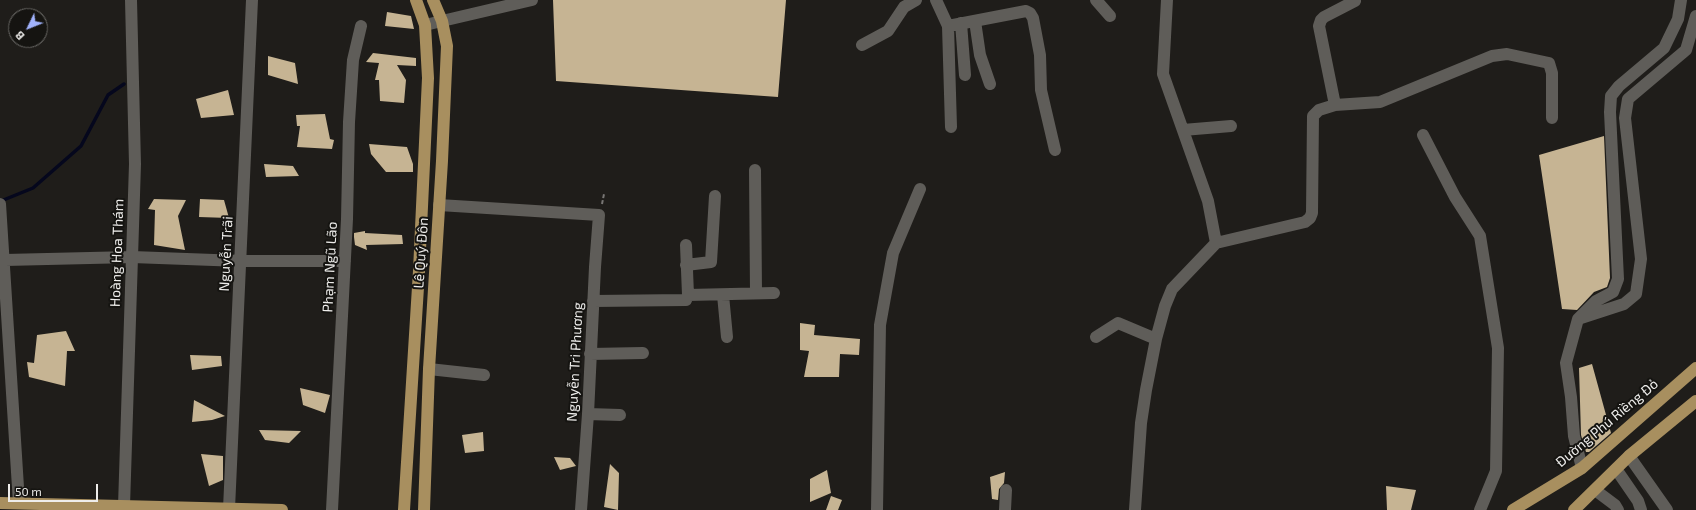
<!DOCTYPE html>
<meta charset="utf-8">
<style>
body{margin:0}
#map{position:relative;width:1696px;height:510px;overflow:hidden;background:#1f1d1a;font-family:"Exo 2",sans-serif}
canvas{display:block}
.north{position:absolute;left:8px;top:8px;width:40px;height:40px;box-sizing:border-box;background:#151411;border:1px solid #6c6b68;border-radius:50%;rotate:227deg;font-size:11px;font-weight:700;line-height:16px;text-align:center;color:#eeedeb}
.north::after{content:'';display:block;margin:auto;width:14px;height:18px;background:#a1b3fd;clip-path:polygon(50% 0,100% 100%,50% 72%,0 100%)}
.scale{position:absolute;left:8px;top:484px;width:90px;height:18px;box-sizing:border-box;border:2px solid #eeedeb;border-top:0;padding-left:5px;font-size:12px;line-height:14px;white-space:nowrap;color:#eeedeb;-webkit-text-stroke:3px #151411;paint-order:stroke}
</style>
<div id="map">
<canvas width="1696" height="510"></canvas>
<div class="north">B</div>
<div class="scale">50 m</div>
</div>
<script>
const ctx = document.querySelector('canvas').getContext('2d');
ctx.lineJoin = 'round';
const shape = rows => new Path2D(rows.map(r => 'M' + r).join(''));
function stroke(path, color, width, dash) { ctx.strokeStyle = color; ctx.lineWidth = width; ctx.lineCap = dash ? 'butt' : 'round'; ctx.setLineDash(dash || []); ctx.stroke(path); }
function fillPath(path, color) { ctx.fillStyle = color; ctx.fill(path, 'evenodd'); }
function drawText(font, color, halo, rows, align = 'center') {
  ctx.font = font + ' "Exo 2",sans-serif'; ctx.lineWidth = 4; ctx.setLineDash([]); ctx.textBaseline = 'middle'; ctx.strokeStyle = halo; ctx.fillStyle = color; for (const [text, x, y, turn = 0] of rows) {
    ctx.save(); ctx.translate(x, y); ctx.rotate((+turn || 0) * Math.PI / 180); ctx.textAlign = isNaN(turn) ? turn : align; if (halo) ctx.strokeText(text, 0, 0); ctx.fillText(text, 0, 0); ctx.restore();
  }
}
stroke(shape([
 [1,201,33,188,81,146,108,95,124,84]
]), '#05071d', 3.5);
fillPath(shape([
 [553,0,786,0,778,97,556,81],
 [387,12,411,16,414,29,385,26],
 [373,53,416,58,416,66,397,65,406,80,404,103,380,101,379,80,375,80,379,63,366,62],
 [268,56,295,63,298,84,268,75],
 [228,90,234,115,201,118,196,99],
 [325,114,330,139,334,140,332,149,297,147,300,126,297,126,296,115],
 [1604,136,1610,278,1607,287,1594,292,1577,310,1562,309,1539,155],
 [369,144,407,147,413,164,413,172,386,172,371,154],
 [264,164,293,166,299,176,266,177],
 [154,199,186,200,178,216,185,250,154,245,155,210,148,209],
 [200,199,224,200,229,218,199,217],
 [365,231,365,233,402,235,403,244,366,245,367,250,355,245,354,237,354,233],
 [800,323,815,325,814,335,860,339,859,355,840,354,839,377,804,377,809,351,800,350],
 [66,331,75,351,67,351,65,386,29,377,27,362,34,363,37,335],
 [190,355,221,356,222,366,192,370],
 [1592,364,1611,433,1589,452,1586,452,1581,435,1579,368],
 [300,388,330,395,325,413,303,405],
 [194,400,225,416,212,420,192,422],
 [259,430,301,431,289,443,265,440],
 [483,432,484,451,465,453,462,435],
 [201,454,223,456,223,480,209,486],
 [554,457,570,458,576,466,560,470],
 [610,464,619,473,618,510,604,507],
 [827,470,831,493,810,502,810,479],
 [1005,472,1004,483,999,489,998,500,992,499,990,477],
 [1386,486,1416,490,1411,510,1387,510],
 [831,496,842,500,838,510,826,510]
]), '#c6b493');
stroke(shape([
 [602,204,604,194]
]), '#787674', 2, [4, 2]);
stroke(shape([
 [936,0,948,26,951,127],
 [1096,0,1110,16],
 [975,21,980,55,990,84],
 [961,23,965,75],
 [425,25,532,0],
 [948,26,1026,11,1030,13,1033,18,1040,55,1041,90,1055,150],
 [862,45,888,31,904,7,916,0],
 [1335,105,1319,26,1321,20,1324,17,1355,1],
 [1183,130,1231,126],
 [1423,135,1455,197,1480,236,1498,348,1496,471,1480,510],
 [755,170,756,293],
 [0,204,19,503],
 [439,205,599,215,595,267,588,414,581,510],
 [1216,243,1305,222,1310,218,1312,213,1313,116,1319,110,1335,105,1380,102,1492,56,1507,54,1549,63,1552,73,1552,118],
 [5,260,132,257,241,261,345,261],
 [686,265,711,262,715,196],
 [688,295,774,293],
 [723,295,727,337],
 [593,301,686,300,688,295,686,245],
 [1581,318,1624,304,1636,294,1641,259,1625,118,1628,99,1686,50,1696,16],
 [1096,337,1118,323,1156,339],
 [590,354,643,353],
 [429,369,484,375],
 [588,414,620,415],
 [1629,456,1667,510],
 [1582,468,1574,436,1571,397,1566,363,1578,319,1596,301,1613,292,1618,279,1610,112,1611,96,1619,86,1664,48,1678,19,1681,0],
 [1616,469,1638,501,1641,510],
 [1595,490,1615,505,1618,510],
 [124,506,135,164,131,0],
 [229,509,252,0],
 [332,510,347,219,349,122,353,60,361,26],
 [877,510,880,325,893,253,920,189],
 [1005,510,1006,490],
 [1135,510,1141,423,1146,390,1156,339,1165,306,1172,289,1216,243,1208,201,1163,74,1167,0]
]), '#5f5d59', 12);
stroke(shape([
 [0,503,282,510],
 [404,510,419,271,428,78,425,25,416,0],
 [424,510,429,369,442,161,447,46,442,21,433,0],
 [1513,510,1582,468,1696,368],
 [1574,510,1629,456,1696,401]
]), '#a88f5f', 12);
drawText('14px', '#eeedeb', '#151411', [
 ["Hoàng Hoa Thám",117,253,-88],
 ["Lê Quý Đôn",421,253,-86],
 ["Nguyễn Trãi",226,254,-87],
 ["Phạm Ngũ Lão",330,267,-87],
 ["Nguyễn Tri Phương",575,362,-87],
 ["Đường Phú Riềng Đỏ",1607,423,-40]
]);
</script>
